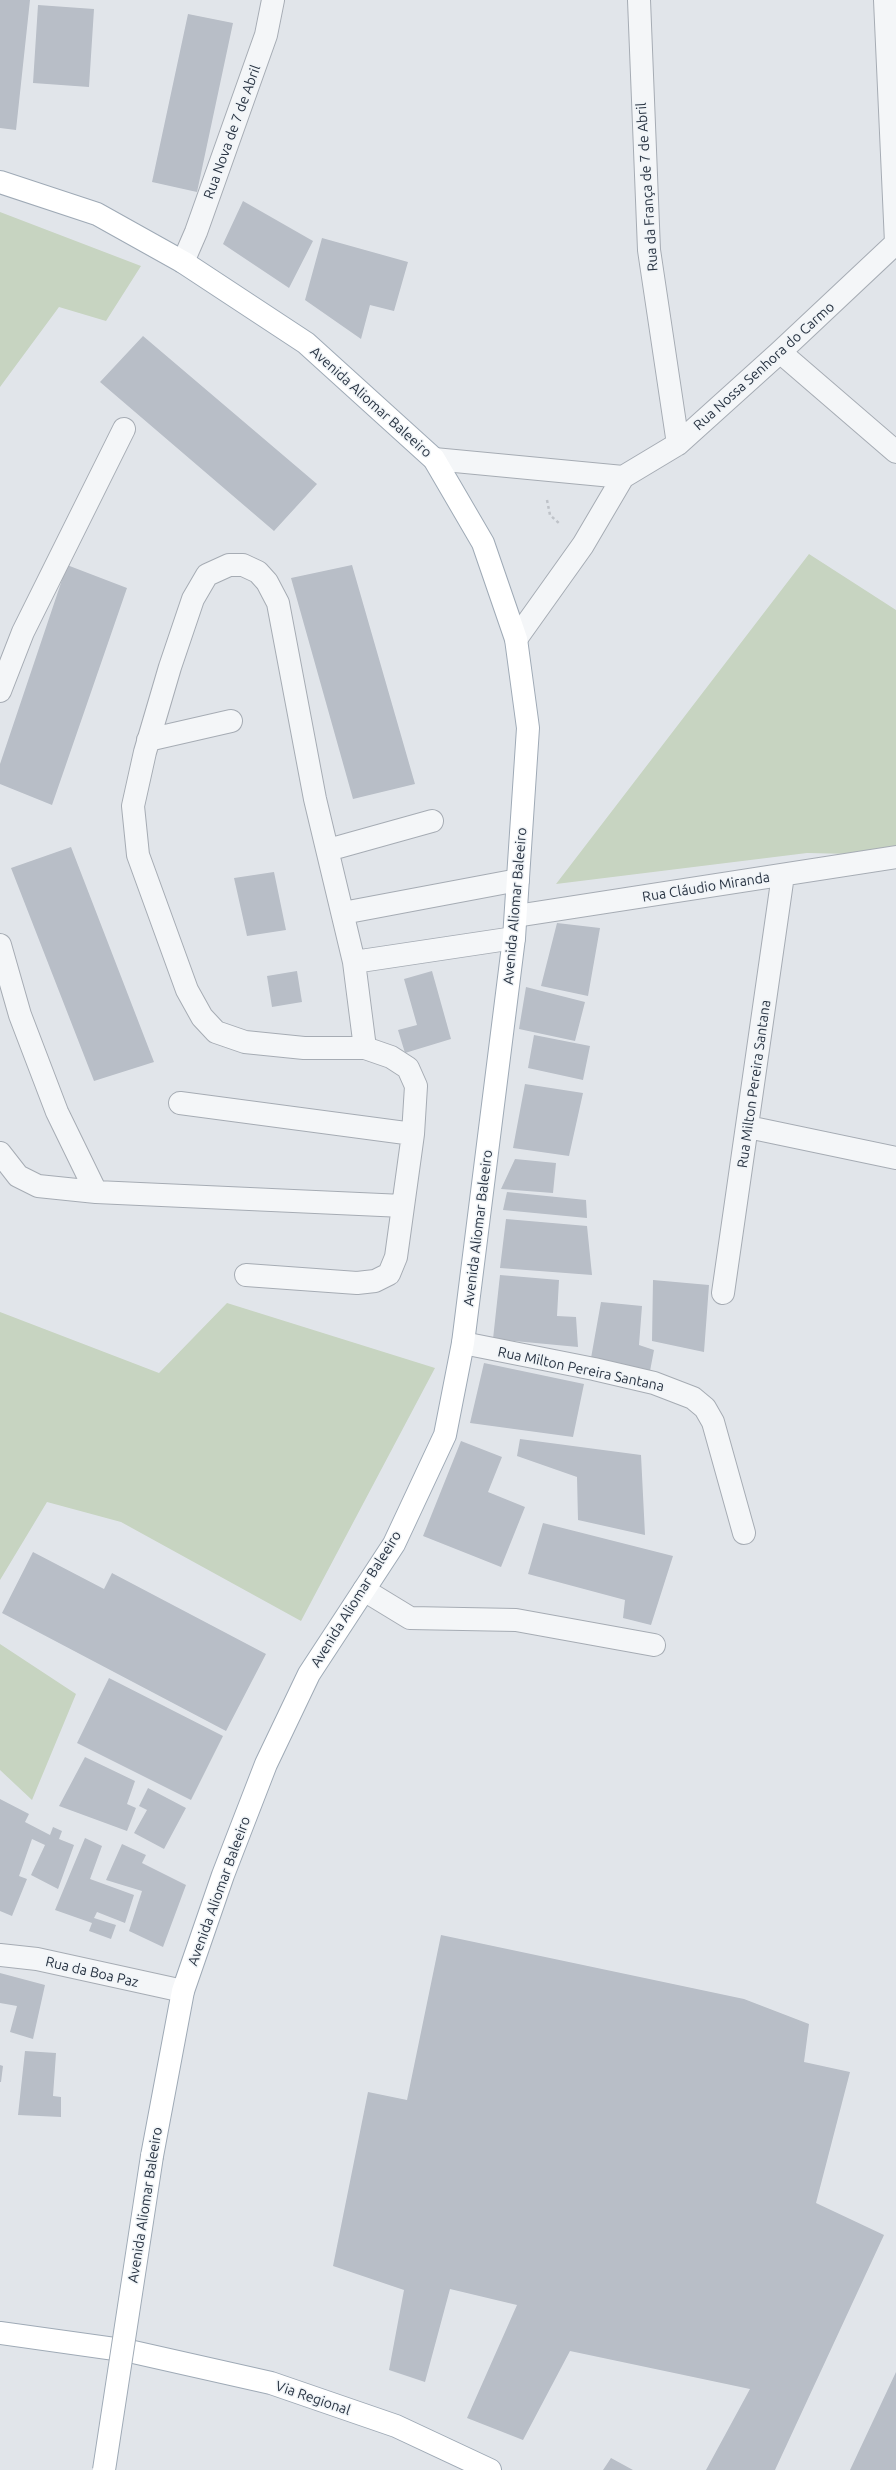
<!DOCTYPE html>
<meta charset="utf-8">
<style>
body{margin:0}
canvas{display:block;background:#e1e5ea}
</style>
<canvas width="896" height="2470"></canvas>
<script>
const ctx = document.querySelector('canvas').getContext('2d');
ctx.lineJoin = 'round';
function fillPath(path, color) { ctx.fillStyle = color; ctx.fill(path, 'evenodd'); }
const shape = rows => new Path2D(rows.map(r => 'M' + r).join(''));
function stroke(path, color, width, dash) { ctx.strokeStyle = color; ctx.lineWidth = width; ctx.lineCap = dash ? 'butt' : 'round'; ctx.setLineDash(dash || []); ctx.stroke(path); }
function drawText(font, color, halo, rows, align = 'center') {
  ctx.font = font + ' Ubuntu,sans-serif'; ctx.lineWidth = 3; ctx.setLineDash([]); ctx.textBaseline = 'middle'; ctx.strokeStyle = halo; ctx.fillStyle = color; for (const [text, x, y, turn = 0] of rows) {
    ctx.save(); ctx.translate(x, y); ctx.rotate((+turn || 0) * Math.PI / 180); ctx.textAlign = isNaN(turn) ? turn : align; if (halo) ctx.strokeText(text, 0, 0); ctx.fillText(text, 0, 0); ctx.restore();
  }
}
fillPath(shape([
 [0,212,141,266,106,321,59,307,0,387],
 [809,554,896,610,896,855,807,853,556,884],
 [227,1303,435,1368,301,1621,121,1522,47,1502,0,1580,0,1312,159,1373],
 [0,1644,76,1694,32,1800,0,1770]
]), '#c7d4c1');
fillPath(shape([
 [0,0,30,0,16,130,0,128],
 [38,5,94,9,89,87,33,83],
 [188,14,233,23,197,192,152,182],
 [243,201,313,241,289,288,223,244],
 [322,238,408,262,394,311,370,305,361,339,305,300],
 [143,336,317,484,274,531,100,382],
 [67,565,127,588,52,805,0,784,0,764],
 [352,565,415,784,353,799,291,578],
 [71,847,154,1062,94,1081,11,868],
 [274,872,286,930,247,936,234,878],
 [557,923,600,928,588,996,541,986],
 [297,971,302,1002,272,1007,267,976],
 [432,971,451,1039,405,1053,398,1030,417,1025,404,979],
 [526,987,585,1002,575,1041,519,1029],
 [534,1035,590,1046,583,1080,528,1068],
 [525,1084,583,1093,569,1156,513,1148],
 [515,1159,556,1163,553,1193,501,1189],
 [507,1192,586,1200,587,1218,503,1210],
 [506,1219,587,1226,592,1275,500,1268],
 [500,1275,559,1280,557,1316,576,1317,578,1347,493,1339],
 [653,1280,709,1285,704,1352,652,1341],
 [601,1302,642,1306,639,1345,654,1350,650,1371,591,1358],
 [484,1363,584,1384,573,1437,470,1423],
 [520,1439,641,1455,645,1535,578,1520,577,1477,517,1456],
 [461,1441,502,1457,488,1492,525,1507,501,1567,423,1536],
 [543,1523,673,1556,651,1625,623,1618,625,1600,528,1574],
 [33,1552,104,1589,112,1573,266,1654,226,1731,2,1613],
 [109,1678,223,1736,191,1800,77,1743],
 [85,1757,135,1781,127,1804,136,1808,127,1831,59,1806],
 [148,1788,186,1808,164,1849,134,1833,147,1810,139,1806],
 [0,1799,29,1814,25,1822,50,1835,53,1827,62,1831,59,1839,74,1845,58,1889,31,1875,45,1845,32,1839,19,1876,27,1879,12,1916,0,1911],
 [85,1838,102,1846,90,1879,134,1895,125,1923,97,1912,94,1918,116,1925,111,1939,89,1931,92,1923,55,1910],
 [122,1844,146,1855,142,1863,186,1885,163,1947,129,1931,142,1891,106,1880],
 [441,1935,744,1999,809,2024,804,2062,850,2072,816,2203,884,2235,775,2470,706,2470,750,2389,570,2351,523,2440,467,2418,517,2305,450,2289,425,2382,389,2370,404,2290,333,2266,368,2092,407,2100],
 [0,1973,45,1985,33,2039,10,2032,17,2006,0,2003],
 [25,2051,56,2053,53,2096,61,2097,61,2117,18,2115],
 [0,2065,3,2066,1,2082,0,2082],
 [896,2372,896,2470,850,2470],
 [611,2458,633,2470,603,2470]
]), '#b8bec7');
const minor = shape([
 [639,0,649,250,678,444],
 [885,0,896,243],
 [183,262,196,232,266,35,273,0],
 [780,352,896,452],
 [434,459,623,477],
 [516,639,583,545,623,477,678,444,780,352,896,243],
 [0,691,23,632,124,429],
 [148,740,231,721],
 [328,850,432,821],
 [343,913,518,880],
 [516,916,896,857],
 [0,945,20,1015,57,1112,96,1192],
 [354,962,514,938],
 [180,1103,413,1134],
 [748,1127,896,1158],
 [0,1153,18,1176,38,1186,96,1192,403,1206],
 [246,1275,357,1283,375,1281,389,1274,396,1257,413,1134,416,1086,408,1068,391,1057,365,1048,304,1048,245,1042,216,1032,202,1017,187,990,138,855,133,806,145,752,170,667,193,599,207,575,229,565,243,565,258,572,267,582,278,603,315,799,354,962,365,1048],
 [723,1293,783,875],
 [463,1343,594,1369,654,1383,693,1398,705,1408,713,1422,744,1533],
 [364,1590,410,1618,516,1620,654,1645],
 [0,1955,37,1959,183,1991]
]);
const major = shape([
 [0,182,97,214,183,262,306,343,434,459,483,543,516,639,528,728,514,938,463,1343,445,1435,394,1544,309,1674,266,1764,223,1875,183,1991,152,2156],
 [0,2333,129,2351,271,2383,396,2426,490,2470]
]);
stroke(minor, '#a6acb4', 24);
stroke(major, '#9faab6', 24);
stroke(shape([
 [547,500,550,515,560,524]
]), '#bfc3c9', 2.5, [3, 3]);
stroke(minor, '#f4f6f8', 22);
stroke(major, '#fff', 22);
const majorBridge = shape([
 [104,2470,152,2156]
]);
stroke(majorBridge, '#9faab6', 24, []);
stroke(majorBridge, '#fff', 22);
drawText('14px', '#283342', '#f0f4f7', [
 ["Rua Nova de 7 de Abril",232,132,-70],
 ["Rua da França de 7 de Abril",647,187,-94],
 ["Rua Nossa Senhora do Carmo",764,366,-42],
 ["Avenida Aliomar Baleeiro",371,402,42],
 ["Rua Cláudio Miranda",706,887,-9],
 ["Avenida Aliomar Baleeiro",515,906,-85],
 ["Rua Milton Pereira Santana",754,1084,-82],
 ["Avenida Aliomar Baleeiro",478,1228,-83],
 ["Rua Milton Pereira Santana",581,1369,12],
 ["Avenida Aliomar Baleeiro",356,1599,-58],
 ["Avenida Aliomar Baleeiro",219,1891,-70],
 ["Rua da Boa Paz",92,1972,13],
 ["Avenida Aliomar Baleeiro",145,2205,-81],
 ["Via Regional",313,2398,19]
]);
</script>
